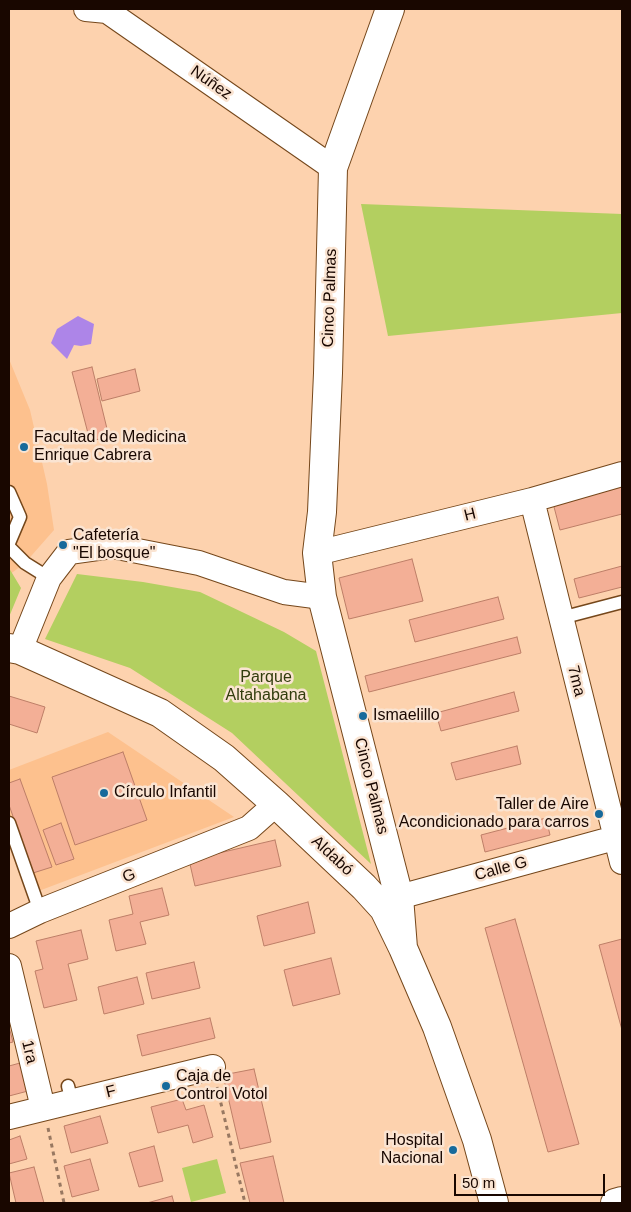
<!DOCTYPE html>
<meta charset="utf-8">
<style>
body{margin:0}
#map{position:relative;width:631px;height:1212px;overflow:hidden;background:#fdd2ae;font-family:Helvetica,sans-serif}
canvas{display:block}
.frame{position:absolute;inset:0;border:10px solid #190700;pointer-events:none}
.scale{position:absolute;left:454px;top:1174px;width:151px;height:22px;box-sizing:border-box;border:2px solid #190700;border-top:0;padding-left:6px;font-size:15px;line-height:18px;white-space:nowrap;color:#190700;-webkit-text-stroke:4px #fae4d2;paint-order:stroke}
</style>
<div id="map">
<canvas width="631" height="1212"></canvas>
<div class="frame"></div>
<div class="scale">50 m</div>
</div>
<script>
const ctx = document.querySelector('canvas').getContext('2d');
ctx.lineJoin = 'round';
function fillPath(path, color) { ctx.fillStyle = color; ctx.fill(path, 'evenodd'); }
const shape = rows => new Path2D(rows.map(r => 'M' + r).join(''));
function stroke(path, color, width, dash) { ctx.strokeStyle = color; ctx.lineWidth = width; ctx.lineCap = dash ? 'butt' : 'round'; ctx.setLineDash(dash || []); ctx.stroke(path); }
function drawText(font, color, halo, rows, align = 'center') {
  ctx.font = font + ' Helvetica,sans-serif'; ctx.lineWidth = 5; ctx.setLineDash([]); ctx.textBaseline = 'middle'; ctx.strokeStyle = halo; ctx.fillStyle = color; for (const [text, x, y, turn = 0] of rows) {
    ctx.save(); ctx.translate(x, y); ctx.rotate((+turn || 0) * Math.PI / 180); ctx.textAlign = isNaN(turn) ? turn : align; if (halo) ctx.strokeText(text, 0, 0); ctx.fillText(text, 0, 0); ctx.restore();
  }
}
fillPath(shape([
 [9,359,30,410,47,484,54,530,25,563,9,575],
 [108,732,234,817,36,892,9,820,9,770]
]), '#fdc18e');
fillPath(shape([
 [361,204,622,214,622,313,388,336],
 [9,568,21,588,9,617],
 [77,574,143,582,200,592,284,632,316,651,371,864,232,733,130,668,45,639],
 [217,1159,226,1193,191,1202,182,1168]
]), '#b3cf60');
fillPath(shape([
 [78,316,94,324,91,344,81,346,74,345,67,359,51,343,57,329]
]), '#ad85e8');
const building = shape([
 [92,367,109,437,90,441,72,372,92,367],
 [135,369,140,391,102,401,97,379,135,369],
 [622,486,622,514,560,530,553,503,622,486],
 [412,559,423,601,349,619,339,578,412,559],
 [622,566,622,587,579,598,574,579,622,566],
 [498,597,504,619,415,642,409,620,498,597],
 [517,637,521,653,369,692,365,676,517,637],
 [514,692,519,711,441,731,436,713,514,692],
 [9,696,45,707,37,733,9,724,9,696],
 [517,746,521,764,456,780,451,763,517,746],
 [123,752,147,820,75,845,52,777,123,752],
 [20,779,52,867,33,873,9,805,9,783,20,779],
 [546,818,550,835,485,852,481,835,546,818],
 [61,823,74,859,56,865,43,830,61,823],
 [275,840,281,866,195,886,189,860,275,840],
 [162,888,169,915,140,922,146,944,116,951,109,920,133,914,129,896,162,888],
 [308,902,315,933,264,946,257,916,308,902],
 [515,919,579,1144,548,1152,485,928,515,919],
 [81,930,88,959,68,964,77,1000,44,1008,35,971,43,969,36,941,81,930],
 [622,939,622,1030,599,945,622,939],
 [331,958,340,994,293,1006,284,970,331,958],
 [194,962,200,988,152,999,146,973,194,962],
 [137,977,144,1004,104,1014,98,987,137,977],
 [210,1018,215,1038,142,1056,137,1035,210,1018],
 [9,1027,13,1042,9,1043,9,1027],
 [20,1063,28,1091,9,1096,9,1066,20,1063],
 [254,1069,271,1142,240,1149,223,1075,254,1069],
 [182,1099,186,1110,204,1105,213,1137,193,1143,188,1125,158,1133,151,1107,182,1099],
 [100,1116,108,1143,71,1153,64,1126,100,1116],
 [20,1136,27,1159,9,1164,9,1140,20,1136],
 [154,1146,163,1181,139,1187,129,1153,154,1146],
 [273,1156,284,1203,250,1203,240,1163,273,1156],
 [90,1159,99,1190,72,1197,64,1166,90,1159],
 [34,1167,44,1203,16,1203,9,1173,34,1167],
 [172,1196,174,1203,147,1203,172,1196]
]);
fillPath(building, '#f3af96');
stroke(building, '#bd7e67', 1);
const lane = shape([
 [9,492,20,517,9,543],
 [9,547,25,563,49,578],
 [561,618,622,602],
 [9,823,40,911],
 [68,1086,72,1102]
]);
const street = shape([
 [86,9,107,11,333,168],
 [532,500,622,862],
 [317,553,532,500,622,474],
 [20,650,49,578,69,552,112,546,199,563,284,592,322,597],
 [384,909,399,897,622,836],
 [9,926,40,911,249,828,276,804],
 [9,966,43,1108],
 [9,1117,213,1067]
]);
const secondary = shape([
 [390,9,333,168,328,373,322,512,317,553,322,597,399,897,403,948],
 [9,648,20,650,160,713,224,758,276,804,364,887,384,909,403,948,437,1027,477,1140,494,1203],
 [615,1203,622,1201]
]);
stroke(lane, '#75471b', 15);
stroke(street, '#75471b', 26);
stroke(secondary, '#75471b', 30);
stroke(shape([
 [217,1087,245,1203],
 [48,1128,64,1203]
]), '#987861', 3, [4, 4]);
stroke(lane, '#fff', 12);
stroke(street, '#fff', 24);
stroke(secondary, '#fff', 28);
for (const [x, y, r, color] of [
 [24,447,5,"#176a9b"],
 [63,545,5,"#176a9b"],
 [363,716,5,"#176a9b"],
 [104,793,5,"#176a9b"],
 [599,814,5,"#176a9b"],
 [166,1086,5,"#176a9b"],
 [453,1150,5,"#176a9b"]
]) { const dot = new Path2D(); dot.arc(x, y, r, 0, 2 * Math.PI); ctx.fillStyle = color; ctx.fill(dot); stroke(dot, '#fae4d2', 2); }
drawText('16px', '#190700', '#fae4d2', [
 ["Núñez",211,83,35],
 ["Cinco Palmas",330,298,-88],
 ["H",470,515,-14],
 ["7ma",576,681,76],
 ["Cinco Palmas",371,786,76],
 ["Aldabó",332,856,43],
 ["Calle G",501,869,-15],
 ["G",129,876,-22],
 ["1ra",29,1052,76],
 ["F",111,1092,-14]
]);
drawText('16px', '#190700', '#fae4d2', [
 ["Facultad de Medicina",34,438],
 ["Enrique Cabrera",34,456],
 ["Cafetería",73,536],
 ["\"El bosque\"",73,554],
 ["Ismaelillo",373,716],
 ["Círculo Infantil",114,793],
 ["Taller de Aire",589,805,"right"],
 ["Acondicionado para carros",589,823,"right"],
 ["Caja de",176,1077],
 ["Control Votol",176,1095],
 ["Hospital",443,1141,"right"],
 ["Nacional",443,1159,"right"]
], 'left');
drawText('16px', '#313c0c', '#fae4d2', [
 ["Parque",266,678],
 ["Altahabana",266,696]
]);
</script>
